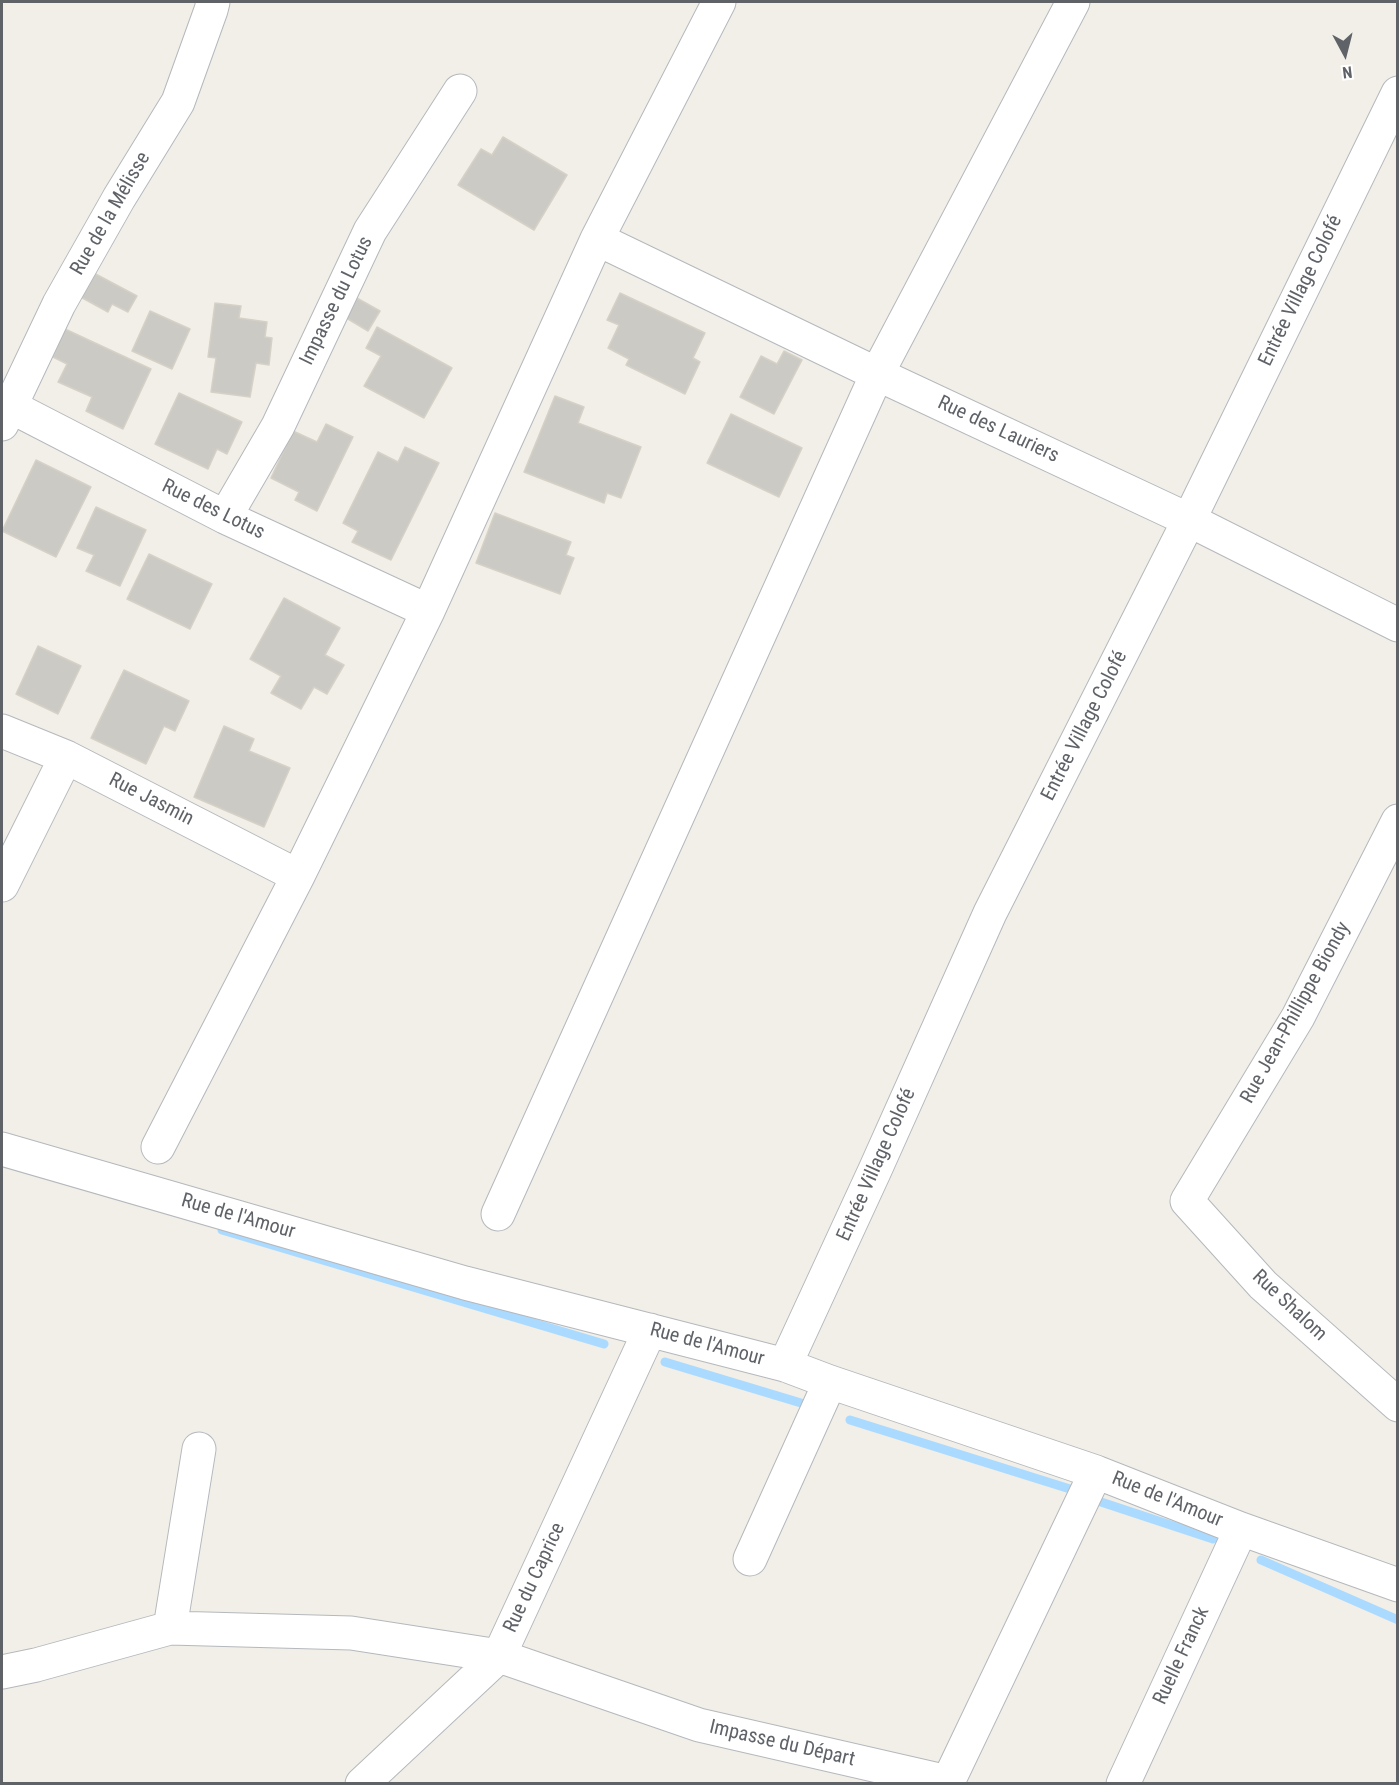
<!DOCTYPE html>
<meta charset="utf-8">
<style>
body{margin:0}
#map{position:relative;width:1399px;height:1785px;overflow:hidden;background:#f1efe8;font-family:"Roboto Condensed",sans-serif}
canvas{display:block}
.frame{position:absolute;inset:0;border:3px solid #5f6368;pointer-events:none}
.north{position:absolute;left:1315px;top:24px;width:60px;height:60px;-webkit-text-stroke:4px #fff;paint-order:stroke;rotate:173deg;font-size:16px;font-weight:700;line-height:24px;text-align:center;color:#5f6368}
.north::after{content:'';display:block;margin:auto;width:21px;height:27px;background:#5f6368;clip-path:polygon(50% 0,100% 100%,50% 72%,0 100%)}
</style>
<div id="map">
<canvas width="1399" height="1785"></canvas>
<div class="frame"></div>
<div class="north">N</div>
</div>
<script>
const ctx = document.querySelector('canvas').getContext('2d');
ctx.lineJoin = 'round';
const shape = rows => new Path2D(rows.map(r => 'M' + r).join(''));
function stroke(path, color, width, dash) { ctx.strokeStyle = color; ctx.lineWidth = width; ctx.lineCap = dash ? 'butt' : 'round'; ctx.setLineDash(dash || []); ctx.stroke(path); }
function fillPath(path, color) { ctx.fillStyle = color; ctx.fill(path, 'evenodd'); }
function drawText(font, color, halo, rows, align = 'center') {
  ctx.font = font + ' "Roboto Condensed",sans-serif'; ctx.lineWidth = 4.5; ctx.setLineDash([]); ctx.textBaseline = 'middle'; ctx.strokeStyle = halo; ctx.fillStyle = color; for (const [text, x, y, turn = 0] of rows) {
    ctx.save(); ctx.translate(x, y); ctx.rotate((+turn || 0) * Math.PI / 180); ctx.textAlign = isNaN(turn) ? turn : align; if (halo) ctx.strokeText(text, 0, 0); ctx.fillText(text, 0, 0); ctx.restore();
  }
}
stroke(shape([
 [222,1230,604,1344],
 [665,1362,801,1403],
 [850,1420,1070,1489],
 [1098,1501,1213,1539],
 [1261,1560,1398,1620]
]), '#aadaff', 9);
const building = shape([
 [503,137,567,175,534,230,458,185,481,149,492,155,503,137],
 [90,271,137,296,128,312,112,304,108,312,77,295,90,271],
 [620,293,705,333,693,358,700,362,685,394,626,365,629,359,608,348,619,325,607,320,620,293],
 [355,297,380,311,368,331,343,316,355,297],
 [215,303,241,306,239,318,267,322,265,337,272,338,269,365,256,363,250,397,211,392,216,358,208,357,215,303],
 [150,311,190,329,172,369,132,351,150,311],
 [377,327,452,368,424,418,364,386,381,356,366,348,377,327],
 [65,329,151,369,123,429,86,411,92,397,58,382,67,364,53,357,65,329],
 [784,351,802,360,774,414,740,397,761,356,777,364,784,351],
 [179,393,242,422,227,454,217,449,208,469,155,444,179,393],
 [555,396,584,407,578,423,641,447,621,498,607,493,604,503,524,472,555,396],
 [731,414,802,448,779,497,707,463,731,414],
 [326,424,353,437,317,511,295,500,299,492,271,478,293,431,317,442,326,424],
 [405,447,439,463,391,560,352,542,358,531,343,523,378,452,398,462,405,447],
 [36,460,91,487,56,557,2,531,36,460],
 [96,507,146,530,120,586,86,571,94,555,77,548,96,507],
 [495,513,571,542,566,555,574,558,560,594,476,563,495,513],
 [149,554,212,584,190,629,127,599,149,554],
 [284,598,340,628,325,655,344,665,327,694,314,687,301,709,271,693,281,676,250,659,284,598],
 [38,646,81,666,58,714,16,694,38,646],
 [124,670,189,701,175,731,164,726,146,764,91,738,124,670],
 [224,726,254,739,249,751,290,768,264,827,194,797,224,726]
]);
fillPath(building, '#cccac5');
stroke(building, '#d6d1c6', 1.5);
const minor = shape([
 [597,239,877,374,1189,520,1398,625],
 [2,402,225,517,428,611],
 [2,424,59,304,119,198,178,102,211,10,213,2],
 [225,517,278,426,370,231,460,91],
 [2,731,66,757,298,876],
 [1398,821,1298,1017,1187,1201,1263,1285,1398,1405],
 [2,885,66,757],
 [158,1147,298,876,428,611,597,239,719,2],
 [2,1149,465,1283,785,1365,830,1382,1096,1472,1241,1529,1398,1585],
 [498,1214,877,374,1073,2],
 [785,1365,875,1170,990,913,1189,520,1398,93],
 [750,1559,830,1382],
 [170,1628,199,1449],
 [2,1672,36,1665,170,1628,351,1633,499,1656,699,1725,948,1782,1096,1472],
 [362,1784,499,1656,650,1330],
 [1123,1784,1241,1529]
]);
stroke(minor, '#b5b8bc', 35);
stroke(minor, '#fff', 33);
drawText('20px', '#5f6368', '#fff', [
 ["Rue de la Mélisse",111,214,-60],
 ["Entrée Village Colofé",1301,291,-64],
 ["Impasse du Lotus",337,301,-64],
 ["Rue des Lauriers",998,430,25],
 ["Rue des Lotus",213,510,26],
 ["Entrée Village Colofé",1085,726,-63],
 ["Rue Jasmin",151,800,27],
 ["Rue Jean-Phillippe Biondy",1296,1013,-61],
 ["Entrée Village Colofé",877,1165,-66],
 ["Rue de l'Amour",238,1217,16],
 ["Rue Shalom",1289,1306,43],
 ["Rue de l'Amour",707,1345,15],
 ["Rue de l'Amour",1167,1500,22],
 ["Rue du Caprice",535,1578,-65],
 ["Ruelle Franck",1182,1656,-65],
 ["Impasse du Départ",782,1744,13]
]);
</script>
